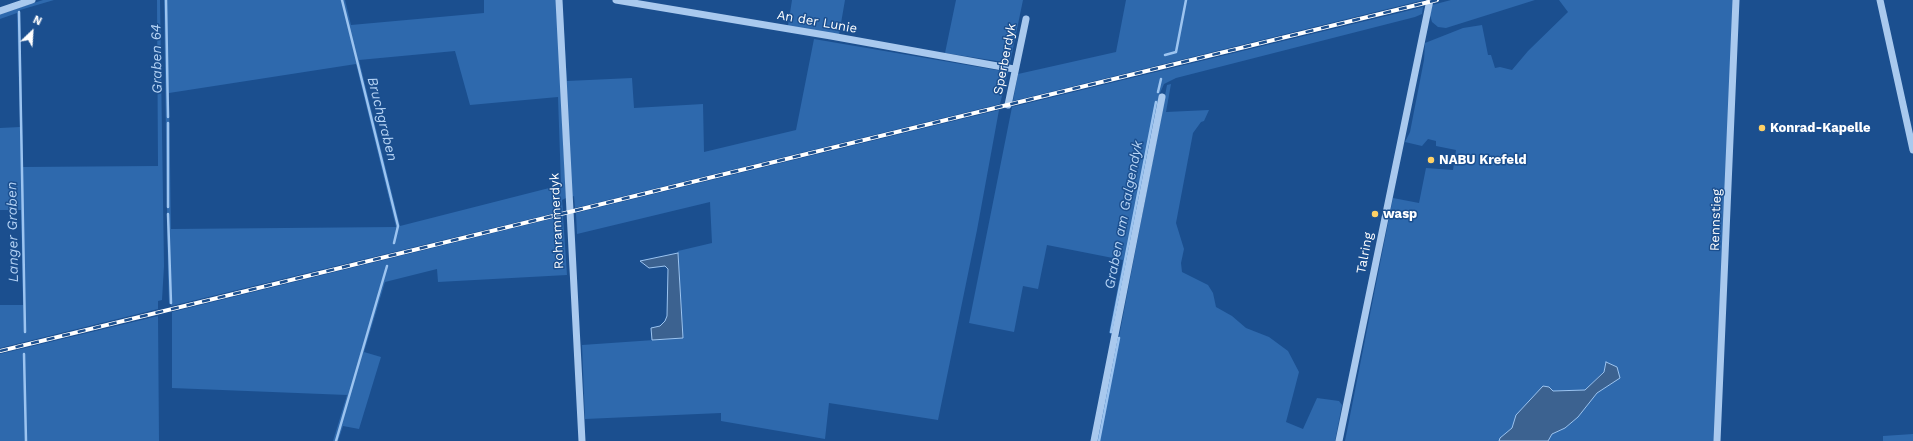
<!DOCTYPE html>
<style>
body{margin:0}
#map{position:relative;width:1913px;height:441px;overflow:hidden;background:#1b4f8f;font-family:"Work Sans",sans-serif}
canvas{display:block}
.north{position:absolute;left:12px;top:12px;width:40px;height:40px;-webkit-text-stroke:3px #1b4f8f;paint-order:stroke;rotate:25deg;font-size:11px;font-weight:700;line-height:16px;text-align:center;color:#fff}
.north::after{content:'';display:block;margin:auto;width:14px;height:18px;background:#fff;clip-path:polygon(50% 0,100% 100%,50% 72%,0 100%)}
</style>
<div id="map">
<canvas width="1913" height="441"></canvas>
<div class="north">N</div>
</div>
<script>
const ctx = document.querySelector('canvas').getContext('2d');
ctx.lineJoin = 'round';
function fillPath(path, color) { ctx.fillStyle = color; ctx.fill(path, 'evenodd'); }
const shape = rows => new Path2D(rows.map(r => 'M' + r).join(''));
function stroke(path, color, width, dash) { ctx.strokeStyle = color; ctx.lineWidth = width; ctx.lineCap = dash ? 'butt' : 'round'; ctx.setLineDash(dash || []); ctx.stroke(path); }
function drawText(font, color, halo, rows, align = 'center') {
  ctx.font = font + ' "Work Sans",sans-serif'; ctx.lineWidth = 3; ctx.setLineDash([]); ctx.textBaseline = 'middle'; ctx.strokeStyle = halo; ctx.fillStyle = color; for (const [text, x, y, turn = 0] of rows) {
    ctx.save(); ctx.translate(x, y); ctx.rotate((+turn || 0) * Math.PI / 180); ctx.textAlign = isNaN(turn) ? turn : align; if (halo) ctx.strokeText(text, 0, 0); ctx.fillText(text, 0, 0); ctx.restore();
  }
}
fillPath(shape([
 [43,0,54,0,20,10,23,167,158,166,157,0,160,0,164,266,162,300,158,301,158,309,0,348,0,305,23,305,21,210,0,210,0,128,20,127,17,13,0,19,0,14],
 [164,0,345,0,351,25,484,13,484,0,557,0,566,198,562,200,563,211,171,306,171,304,169,304,168,275],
 [455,51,470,105,558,97,561,185,400,226,359,60],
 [356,64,396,227,171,229,169,93],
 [562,0,567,81,632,78,634,108,703,104,704,152,796,130,814,39,1008,72,1000,104,575,208,574,196,569,198],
 [792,0,845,0,839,35,788,26],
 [956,0,1023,0,1010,63,945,53],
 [1126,0,1424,0,1013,101,1018,74,1116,52],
 [1451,0,1535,0,1446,28,1438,27,1432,22,1430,15,1432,5],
 [1559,0,1734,0,1715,441,1548,441,1552,434,1565,428,1578,417,1597,393,1619,378,1606,362,1604,371,1585,390,1553,391,1549,387,1516,415,1512,428,1500,438,1499,441,1345,441,1393,198,1419,203,1426,168,1453,170,1456,150,1436,146,1436,141,1428,139,1422,146,1405,142,1410,132,1424,60,1425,43,1463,28,1482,25,1488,55,1491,55,1495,68,1500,67,1512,70,1528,51,1568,12],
 [1423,7,1422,14,1415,17,1176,78,1164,84,1160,93,1112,334,1109,333,1123,260,1047,245,1038,289,1023,286,1014,332,969,323,1012,107],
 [1171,84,1166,112,1209,110,1204,121,1201,122,1193,133,1176,223,1184,249,1181,263,1182,272,1208,285,1213,293,1216,307,1232,316,1246,328,1269,337,1288,351,1299,372,1286,422,1303,429,1317,398,1339,401,1342,405,1335,441,1097,441,1118,337,1119,337,1167,85],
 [999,110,977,230,938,420,829,403,825,439,721,421,721,413,585,419,582,345,683,338,678,251,712,243,710,202,577,234,576,213],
 [563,216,567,275,438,282,437,269,385,282,364,352,381,357,359,429,343,426,338,441,333,441,347,395,172,388,172,312],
 [158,316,159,441,0,441,0,354],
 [1913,434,1913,441,1883,441,1883,436]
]), '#2e69ad');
const water = shape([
 [678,253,683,338,652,340,651,328,660,326,665,321,667,316,668,269,665,266,649,268,640,261,678,253],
 [1606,362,1617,367,1620,378,1597,393,1578,417,1565,428,1552,434,1548,441,1499,441,1500,438,1512,428,1516,415,1543,386,1549,387,1553,391,1585,390,1604,372,1606,362]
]);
fillPath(water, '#3c6290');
stroke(water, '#9cc4f0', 1);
stroke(shape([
 [166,0,168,117],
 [342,0,398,226,394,243],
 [19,12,25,332],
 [1165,55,1176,52,1186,0],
 [1158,92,1161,79],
 [168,123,168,207],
 [168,214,171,303],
 [1111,332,1156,102],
 [24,354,26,441],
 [336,441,387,266],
 [1099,441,1119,338]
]), '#9cc4f0', 2.5);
stroke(shape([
 [559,0,582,441],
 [616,0,831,36,1014,69],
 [1880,0,1913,150],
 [0,11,32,0],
 [1008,105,1026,19],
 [1094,441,1162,97],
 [1339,441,1430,0],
 [1717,441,1736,0]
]), '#a9c9ee', 7);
const rail = shape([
 [0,351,1437,0]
]);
stroke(rail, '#fff', 4);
stroke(rail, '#1b4f8f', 2.5, [8]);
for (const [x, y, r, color] of [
 [1762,128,4,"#ffd166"],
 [1431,160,4,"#ffd166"],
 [1375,214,4,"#ffd166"]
]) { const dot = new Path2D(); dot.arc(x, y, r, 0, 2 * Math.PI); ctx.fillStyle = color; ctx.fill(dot); stroke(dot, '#1b4f8f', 1.5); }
drawText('13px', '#fff', '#1b4f8f', [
 ["An der Lunie",817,22,10],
 ["Sperberdyk",1005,59,-79],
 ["Rennstieg",1716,220,-88],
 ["Rohrammerdyk",557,221,-93],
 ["Talring",1365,253,-79]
]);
drawText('bold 13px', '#fff', '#1b4f8f', [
 ["Konrad-Kapelle",1770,128],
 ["NABU Krefeld",1439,160],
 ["wasp",1383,214]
], 'left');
drawText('italic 14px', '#b5d3f5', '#1b4f8f', [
 ["Graben 64",157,59,-91],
 ["Bruchgraben",382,119,76],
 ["Graben am Galgendyk",1124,215,-79],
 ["Langer Graben",13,232,-91]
]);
</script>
